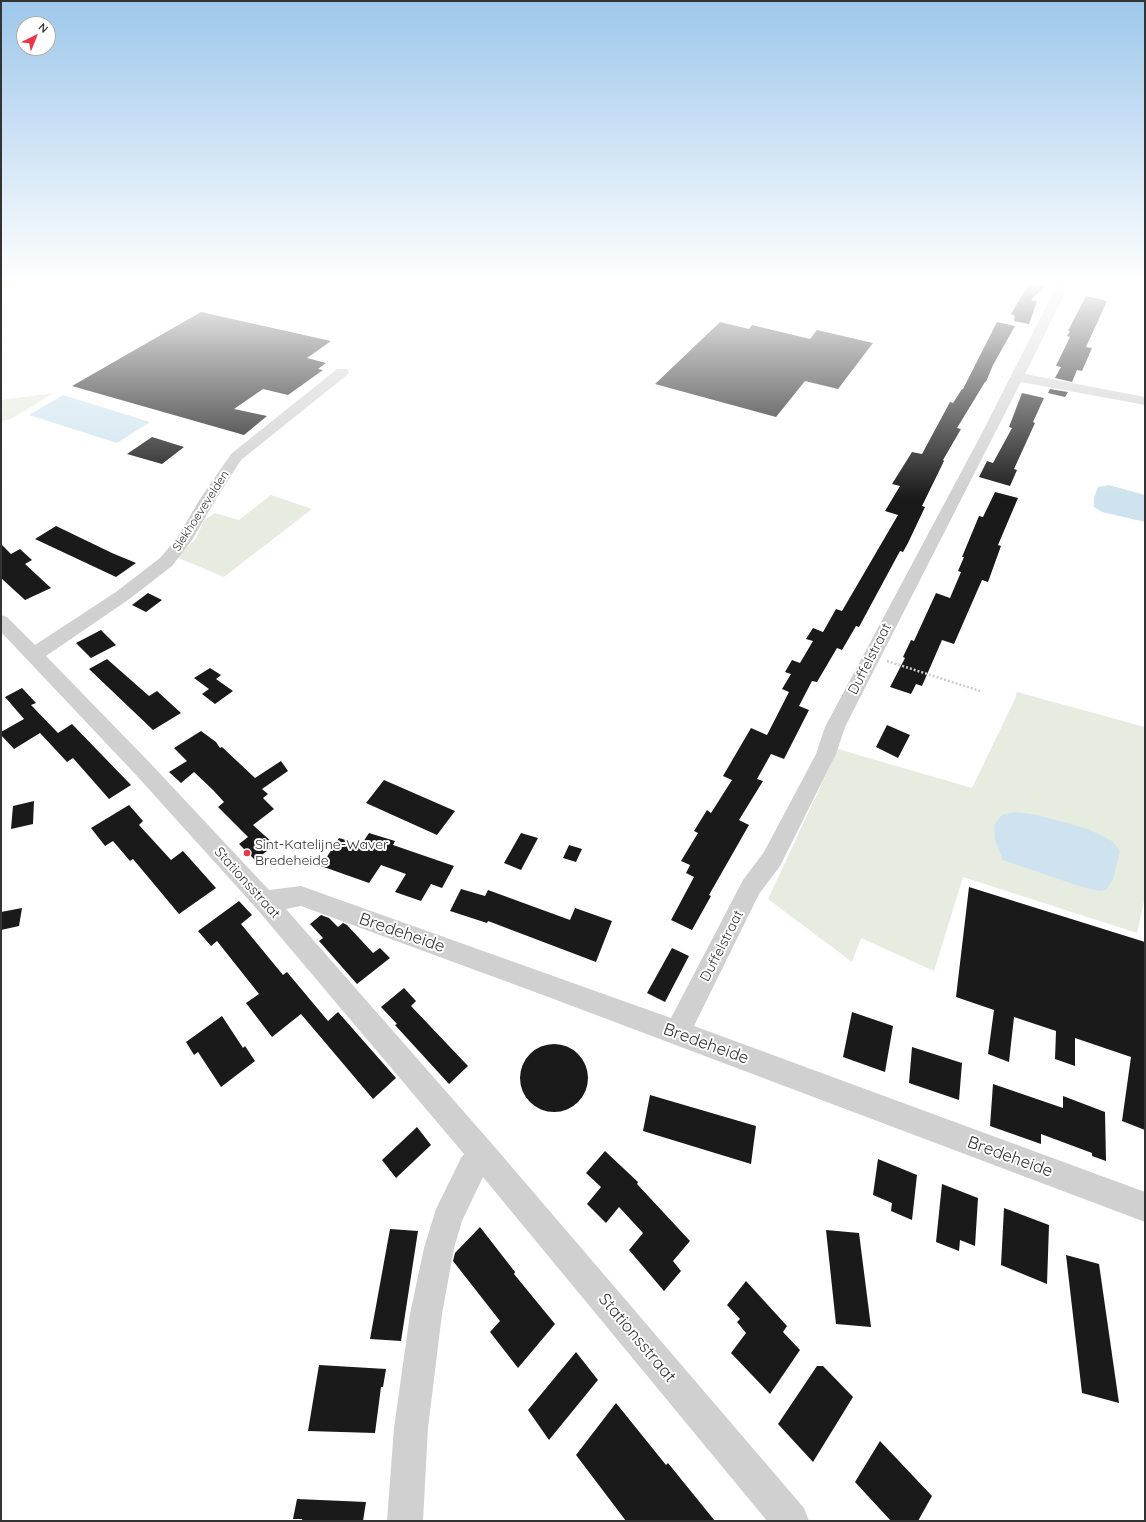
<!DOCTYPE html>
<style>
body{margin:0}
#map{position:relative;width:1146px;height:1522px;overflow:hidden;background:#fff;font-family:Quicksand,sans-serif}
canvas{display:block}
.frame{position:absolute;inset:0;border:2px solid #333;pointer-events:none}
.north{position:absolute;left:16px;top:16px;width:40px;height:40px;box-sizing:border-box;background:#fff;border:1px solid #adadad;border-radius:50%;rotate:43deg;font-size:11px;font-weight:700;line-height:16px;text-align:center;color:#333}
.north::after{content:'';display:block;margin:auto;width:14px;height:18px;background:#ea354a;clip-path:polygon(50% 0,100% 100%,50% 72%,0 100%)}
</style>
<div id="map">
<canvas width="1146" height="1522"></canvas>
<div class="frame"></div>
<div class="north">N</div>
</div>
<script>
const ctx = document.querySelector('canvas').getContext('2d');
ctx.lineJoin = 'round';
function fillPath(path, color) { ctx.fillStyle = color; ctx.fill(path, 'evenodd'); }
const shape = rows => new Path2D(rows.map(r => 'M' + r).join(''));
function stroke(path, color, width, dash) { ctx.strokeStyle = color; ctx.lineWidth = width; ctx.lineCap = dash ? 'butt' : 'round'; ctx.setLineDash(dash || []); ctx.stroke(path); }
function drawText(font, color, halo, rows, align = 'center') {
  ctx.font = font + ' Quicksand,sans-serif'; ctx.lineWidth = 4; ctx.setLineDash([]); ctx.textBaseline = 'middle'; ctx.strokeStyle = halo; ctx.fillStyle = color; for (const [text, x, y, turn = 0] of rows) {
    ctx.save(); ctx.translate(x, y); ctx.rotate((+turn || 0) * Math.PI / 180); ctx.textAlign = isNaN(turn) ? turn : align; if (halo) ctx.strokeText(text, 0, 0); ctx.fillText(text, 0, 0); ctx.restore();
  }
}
fillPath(shape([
 [54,393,11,419,1,421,1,400],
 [271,495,312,509,224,577,176,557,196,539,204,520,215,513,239,520],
 [1017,692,1145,727,1145,897,1137,933,963,877,934,971,861,938,852,962,768,899,838,749,972,788,1015,699]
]), '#e6ecdf');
fillPath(shape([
 [63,395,150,422,117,443,29,415],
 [1109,485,1145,495,1145,522,1102,512,1094,507,1094,498,1098,487],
 [1014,812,1032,814,1056,820,1088,829,1112,841,1120,851,1113,879,1106,890,1100,891,1082,887,1003,860,995,840,994,825,1002,815]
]), '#cee3ef');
fillPath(shape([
 [1028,285,1046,285,1031,300,1037,301,1029,324,1014,321,1015,316,1011,314],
 [1086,296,1107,301,1086,347,1092,348,1082,371,1077,370,1072,382,1055,378,1061,367,1056,366,1070,337,1067,336,1070,331,1068,331],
 [201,312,331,341,307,358,326,363,318,369,323,370,288,395,263,389,234,409,267,416,244,435,72,386],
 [720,322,749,329,752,325,810,339,817,330,873,343,838,389,805,381,776,417,655,384],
 [997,322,1015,326,993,365,986,382,985,382,957,428,961,429,943,460,944,461,922,506,925,507,908,543,903,552,900,551,859,627,856,626,842,650,837,648,817,682,812,681,799,706,809,710,784,759,771,754,757,779,763,781,739,820,749,825,709,895,711,896,692,930,671,920,694,877,686,873,690,865,681,861,698,833,694,831,707,810,711,813,732,780,723,776,751,728,767,735,789,692,782,689,791,674,785,672,792,660,800,663,813,641,806,639,813,628,823,632,836,609,842,611,898,515,885,511,900,486,892,484,912,452,922,454,950,402,953,403,962,389,963,389],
 [1050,389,1068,392,1065,397,1048,393],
 [1022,393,1044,398,1033,422,1035,423,1014,469,1017,470,1010,486,979,477,987,461,993,463,1012,428,1009,427],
 [152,437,184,447,162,464,127,454],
 [995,492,1018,498,998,545,1001,546,988,582,982,580,954,644,942,640,922,686,916,684,911,694,890,687,905,658,903,657,911,640,914,641,936,593,950,598,961,572,958,571,964,557,962,557,979,516,983,517],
 [56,526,112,553,136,563,116,577,35,539],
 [1,544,11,554,20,549,32,560,25,564,51,588,25,600,1,578],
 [148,593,162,600,146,612,132,605],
 [101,630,116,645,91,658,76,643],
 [107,659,149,696,157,691,181,713,153,730,89,669],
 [210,668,221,675,216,679,233,691,215,704,202,694,209,689,194,678],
 [22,688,36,703,31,705,58,733,72,724,131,785,109,799,73,758,67,762,40,733,14,749,1,735,1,732,24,719,5,697],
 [887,725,910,735,898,758,876,747],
 [201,731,216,742,220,748,222,747,255,778,281,761,288,771,262,789,268,794,263,798,274,809,253,825,275,845,255,860,239,844,248,837,218,807,224,802,213,790,194,772,181,783,169,772,187,761,174,748],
 [384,780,455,811,437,835,366,803],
 [34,801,33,824,11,829,13,806],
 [129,805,143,821,139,825,171,860,183,851,216,888,179,914,133,859,130,861,113,841,105,846,91,828],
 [369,833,395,841,393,845,454,866,442,888,431,884,421,901,395,892,406,874,381,865,369,883,321,866,339,838,361,845],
 [521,833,538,838,521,870,504,863],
 [569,845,582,849,576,862,563,858],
 [969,887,1145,942,1145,1130,1122,1121,1131,1057,1075,1038,1075,1066,1055,1059,1056,1031,1014,1017,1009,1062,988,1054,994,1010,956,997],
 [461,889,485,896,488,890,570,920,575,908,612,921,596,962,488,921,487,923,450,911],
 [239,901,252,915,241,924,283,975,287,972,328,1021,338,1012,396,1078,373,1099,301,1014,272,1037,246,1003,259,994,217,941,211,946,198,931],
 [22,908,19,926,1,930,1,912],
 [321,915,329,918,338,927,343,923,347,925,373,953,380,948,390,958,357,984,319,941,323,938,310,924],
 [672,948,689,956,665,1002,647,993],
 [404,988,416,1001,411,1006,468,1066,449,1084,395,1025,397,1024,381,1007],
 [852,1012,893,1026,885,1072,843,1057],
 [222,1016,243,1048,245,1046,255,1061,221,1087,198,1052,194,1055,186,1042],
 '520 1078a34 34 0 1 1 68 0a34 34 0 1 1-68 0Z',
 [912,1047,962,1063,959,1100,909,1083],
 [993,1084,1063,1108,1063,1096,1105,1112,1106,1161,1092,1156,1092,1153,1041,1134,1041,1144,990,1126],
 [650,1095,756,1126,751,1164,643,1131],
 [417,1127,431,1145,396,1178,382,1160],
 [605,1151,638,1182,637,1184,690,1241,673,1261,681,1271,664,1291,629,1250,643,1233,619,1207,606,1223,587,1204,601,1187,586,1173],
 [878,1159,917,1175,912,1220,891,1211,892,1203,873,1195],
 [942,1184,978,1198,975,1246,960,1240,959,1251,936,1242],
 [1004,1208,1049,1225,1047,1284,1001,1265],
 [480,1227,515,1272,514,1274,555,1324,518,1368,490,1332,500,1321,453,1261,455,1253],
 [390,1229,418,1231,401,1341,370,1339],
 [826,1230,859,1233,871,1327,836,1324],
 [1066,1255,1099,1264,1119,1403,1082,1393],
 [746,1281,787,1326,783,1332,800,1350,770,1394,731,1353,746,1333,737,1322,740,1319,727,1305],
 [576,1352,598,1380,549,1440,528,1410],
 [319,1365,386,1369,383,1387,381,1387,375,1433,308,1431],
 [817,1366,823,1366,853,1397,813,1462,778,1424],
 [616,1403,666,1465,668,1463,715,1521,626,1521,576,1455],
 [880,1441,932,1496,918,1521,891,1521,855,1482],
 [297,1499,366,1502,363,1521,303,1521,302,1519,293,1519]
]), '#1a1a1a');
stroke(shape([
 [887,661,980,691]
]), '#cdcdcd', 2.5, [2, 2]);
fillPath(shape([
 [1057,285,1069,285,1025,374,1145,397,1145,405,1021,382,845,727,836,754,780,866,759,894,694,1026,1145,1192,1145,1222,543,995,301,906,286,909,493,1145,804,1508,809,1521,767,1521,483,1177,462,1221,454,1248,442,1314,428,1428,423,1521,387,1521,394,1428,410,1314,424,1248,436,1209,461,1158,464,1154,256,908,137,776,1,632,1,615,7,617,35,645,116,592,160,558,177,538,200,499,231,454,337,369,347,369,349,372,347,375,241,460,216,499,192,540,172,566,128,600,46,656,151,764,269,890,301,886,671,1018,743,880,764,852,816,754,825,727,982,433,1057,285]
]), '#d0d0d0');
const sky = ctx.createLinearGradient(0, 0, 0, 498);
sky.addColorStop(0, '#9dc7eb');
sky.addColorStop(0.57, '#fff');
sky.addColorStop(1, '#ffffff00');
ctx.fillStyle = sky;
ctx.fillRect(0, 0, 1146, 498);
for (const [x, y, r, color] of [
 [247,853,4,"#ea354a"]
]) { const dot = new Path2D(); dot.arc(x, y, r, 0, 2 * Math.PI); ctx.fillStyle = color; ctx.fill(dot); stroke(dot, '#fff', 1.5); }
drawText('12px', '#333', '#fff', [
 ["Slekhoevevelden",201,511,-57]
]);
drawText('14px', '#333', '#fff', [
 ["Duffelstraat",870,659,-63],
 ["Stationsstraat",247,883,48],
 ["Duffelstraat",722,946,-63]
]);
drawText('14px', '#333', '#fff', [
 ["Sint-Katelijne-Waver",255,845],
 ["Bredeheide",255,861]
], 'left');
drawText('17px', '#333', '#fff', [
 ["Bredeheide",402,933,19],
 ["Bredeheide",706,1044,20],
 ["Bredeheide",1010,1157,20],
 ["Stationsstraat",637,1338,50]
]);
</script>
